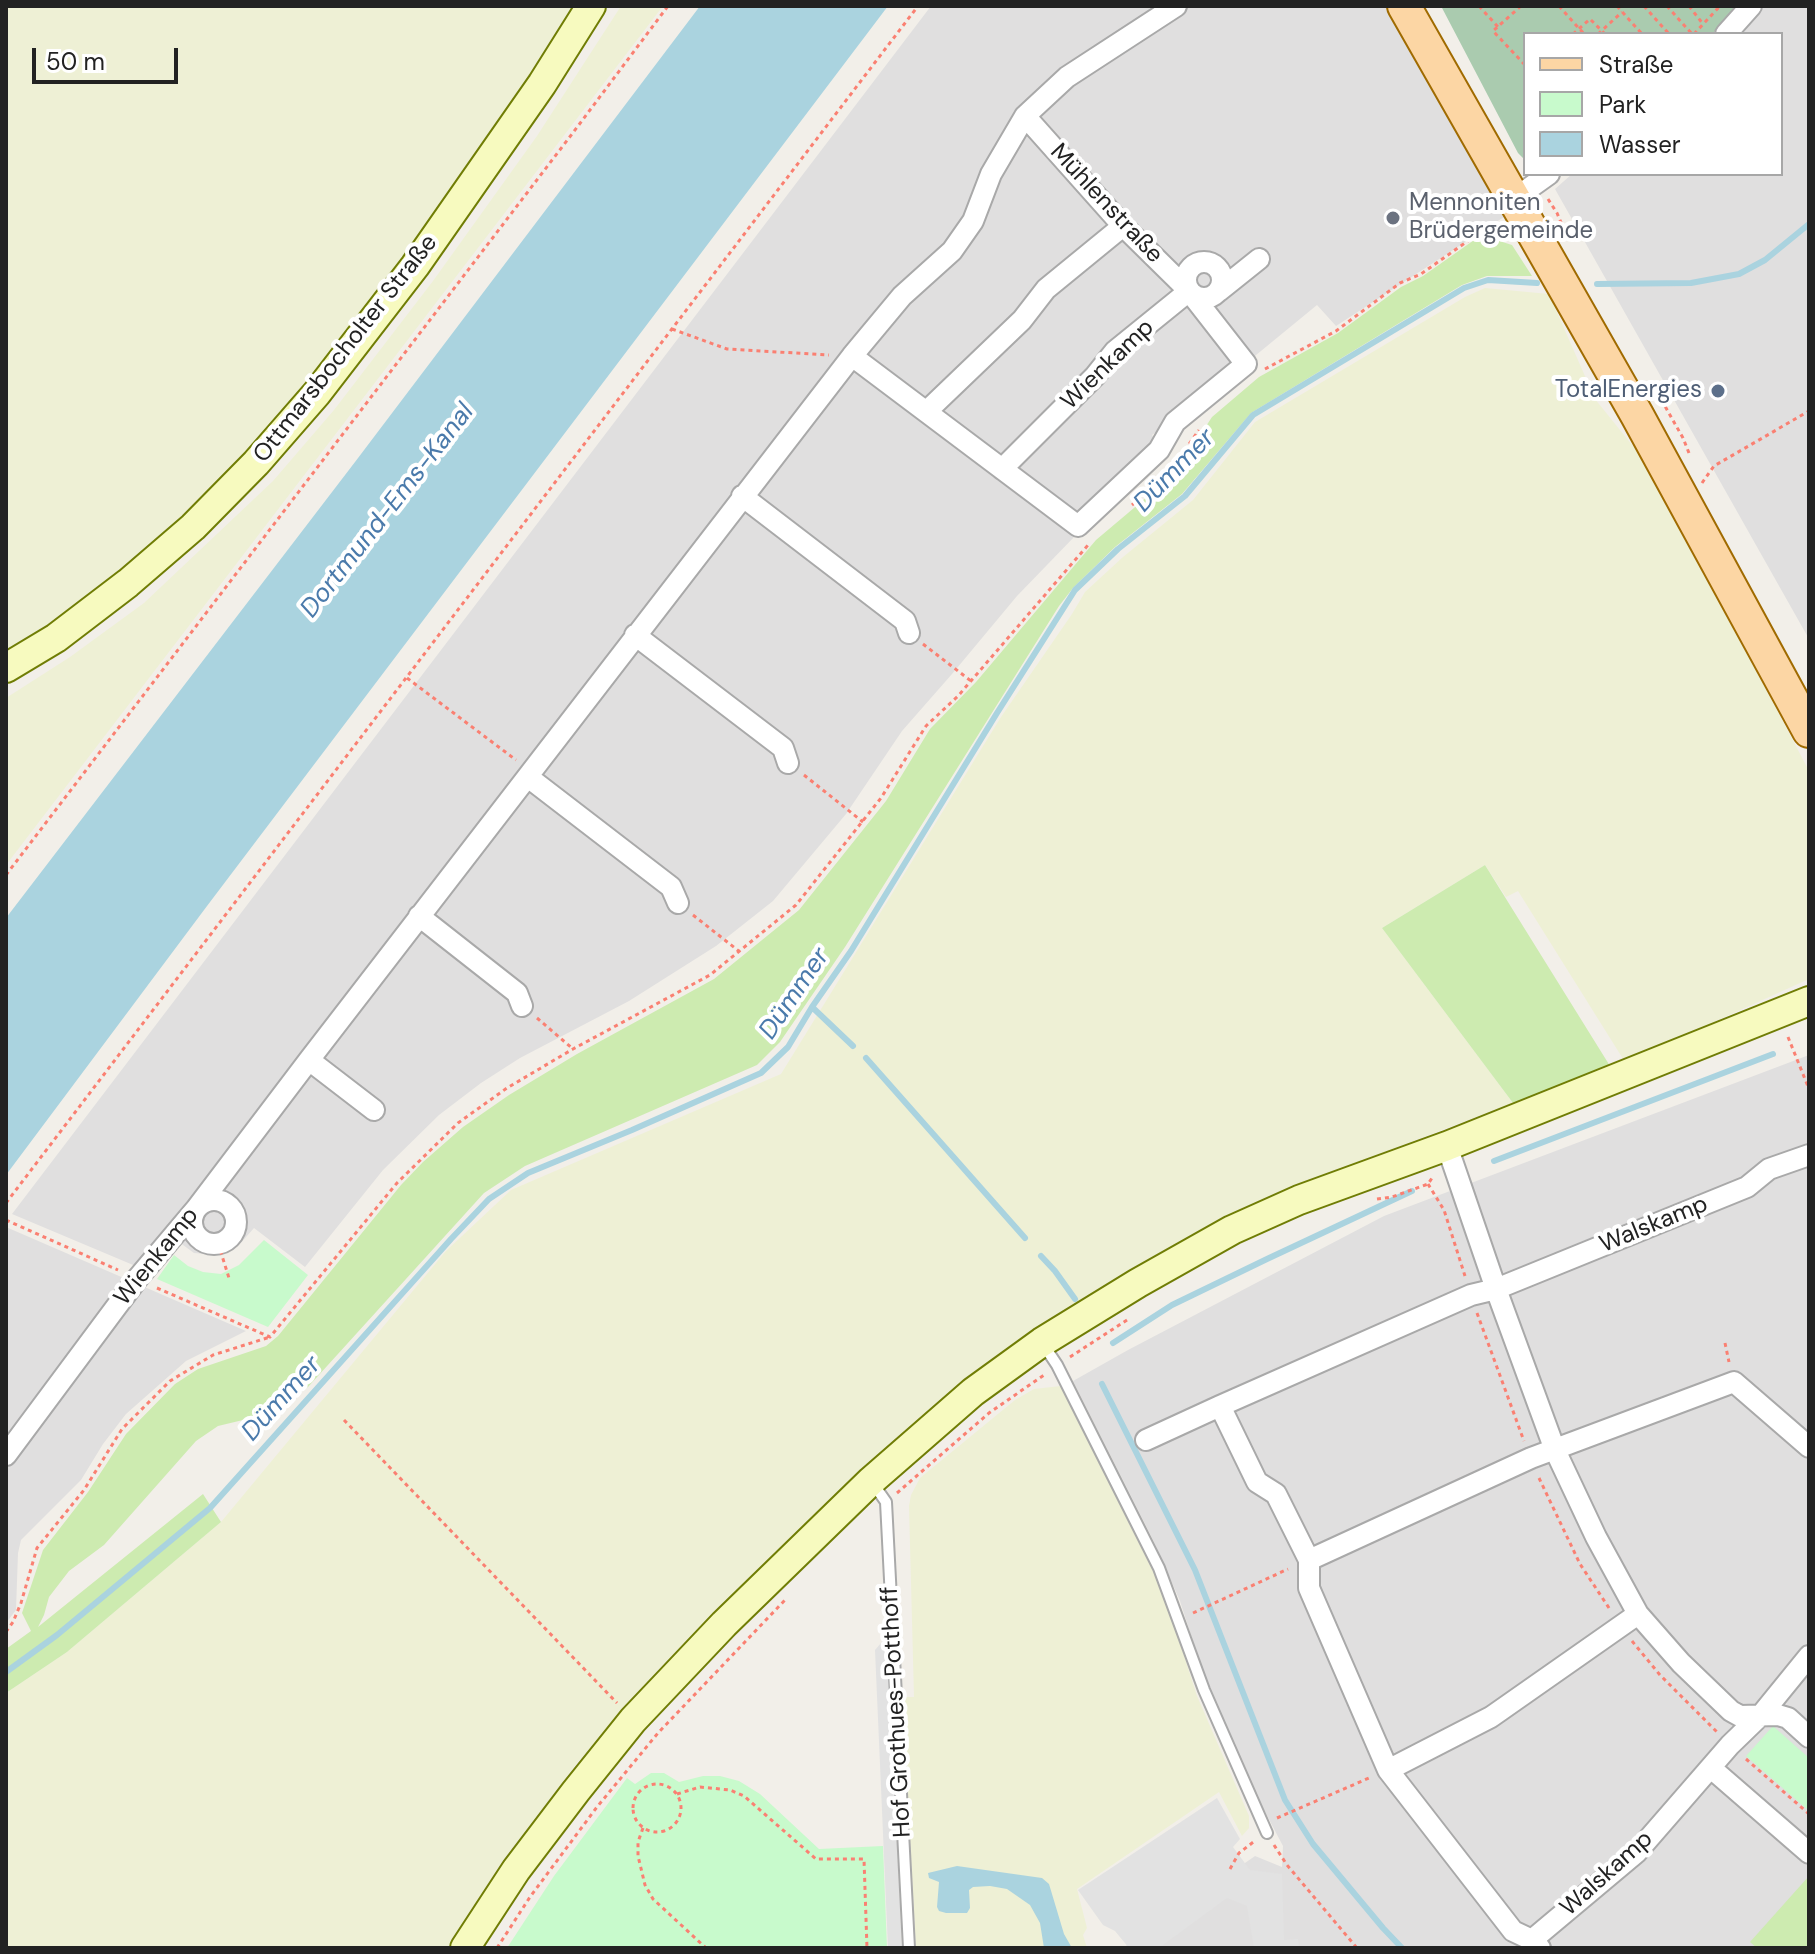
<!DOCTYPE html>
<meta charset="utf-8">
<style>
body{margin:0}
#map{position:relative;width:1815px;height:1954px;overflow:hidden;background:#f2efe9;font-family:"DM Sans",sans-serif}
canvas{display:block}
.frame{position:absolute;inset:0;border:8px solid #222;pointer-events:none}
.legend{position:absolute;left:1523px;top:32px;width:260px;height:144px;box-sizing:border-box;background:#fff;border:2px solid #a7a7a7;margin:0;padding:10px 14px;list-style:none;font-size:24px;color:#222}
.legend li{display:flex;align-items:center;gap:16px;height:40px}
.legend b{width:40px;border:2px solid #a7a7a7}
.scale{position:absolute;left:32px;top:48px;width:146px;height:36px;box-sizing:border-box;border:4px solid #222;border-top:0;padding-left:10px;font-size:24px;line-height:28px;white-space:nowrap;color:#222;-webkit-text-stroke:6px #fff;paint-order:stroke}
</style>
<div id="map">
<canvas width="1815" height="1954"></canvas>
<div class="frame"></div>
<ul class="legend">
<li><b style="height:10px;background:#fcd6a4"></b>Straße</li>
<li><b style="height:22px;background:#c8facc"></b>Park</li>
<li><b style="height:22px;background:#aad3df"></b>Wasser</li>
</ul>
<div class="scale">50 m</div>
</div>
<script>
const ctx = document.querySelector('canvas').getContext('2d');
ctx.lineJoin = 'round';
function fillPath(path, color) { ctx.fillStyle = color; ctx.fill(path, 'evenodd'); }
const shape = rows => new Path2D(rows.map(r => 'M' + r).join(''));
function stroke(path, color, width, dash) { ctx.strokeStyle = color; ctx.lineWidth = width; ctx.lineCap = dash ? 'butt' : 'round'; ctx.setLineDash(dash || []); ctx.stroke(path); }
function drawText(font, color, halo, rows, align = 'center') {
  ctx.font = font + ' "DM Sans",sans-serif'; ctx.lineWidth = 8; ctx.setLineDash([]); ctx.textBaseline = 'middle'; ctx.strokeStyle = halo; ctx.fillStyle = color; for (const [text, x, y, turn = 0] of rows) {
    ctx.save(); ctx.translate(x, y); ctx.rotate((+turn || 0) * Math.PI / 180); ctx.textAlign = isNaN(turn) ? turn : align; if (halo) ctx.strokeText(text, 0, 0); ctx.fillText(text, 0, 0); ctx.restore();
  }
}
fillPath(shape([
 [931,6,1390,6,1507,215,1336,326,1317,305,1250,360,1152,435,1156,443,1076,535,1017,596,952,674,902,731,846,814,773,901,716,946,629,1001,520,1058,481,1083,439,1115,383,1170,305,1267,254,1228,239,1245,218,1255,194,1253,172,1237,145,1270,12,1214],
 [1756,6,1809,6,1809,639,1555,189,1572,174,1781,174,1781,34,1734,34],
 [1809,1055,1809,1948,1123,1948,1255,1856,1282,1867,1283,1846,1252,1787,1207,1685,1180,1601,1153,1540,1073,1381,1128,1350,1384,1216],
 [6,1227,246,1331,186,1361,126,1414,103,1444,81,1480,21,1540,18,1553,16,1610,6,1623]
]), '#e0dfdf');
fillPath(shape([
 [6,6,578,6,508,113,404,260,306,385,246,455,185,517,120,575,48,629,6,654],
 [621,6,663,6,6,865,6,698,70,657,144,603,273,481,334,410,433,281,537,136],
 [1485,288,1549,294,1595,399,1649,466,1809,771,1809,979,1625,1062,1518,891,1506,897,1485,865,1382,928,1513,1103,1311,1180,1226,1220,1037,1330,959,1386,860,1470,659,1669,577,1763,503,1860,448,1948,6,1948,6,1693,67,1652,221,1522,446,1251,511,1190,781,1074,1001,717,1072,614,1085,592,1123,557,1193,500,1255,422,1465,297],
 [1061,1386,1157,1579,1170,1612,1197,1696,1249,1816,1249,1828,1242,1836,1219,1792,1077,1889,1087,1928,1083,1935,1087,1948,916,1948,902,1697,914,1697,909,1506,911,1495,920,1478,1015,1400,1034,1389]
]), '#eef0d5');
fillPath(shape([
 [1477,238,1490,238,1512,245,1532,276,1487,276,1462,285,1251,413,1182,494,1115,547,1073,588,1059,606,845,947,780,1042,757,1065,525,1166,484,1193,308,1387,268,1414,218,1426,196,1441,104,1545,69,1571,49,1597,44,1615,38,1627,203,1494,221,1522,67,1652,6,1693,6,1649,31,1631,22,1613,43,1550,88,1492,126,1434,175,1384,198,1369,266,1346,278,1336,401,1185,423,1162,463,1127,509,1095,577,1054,714,979,799,910,886,801,930,729,976,682,1096,540,1160,486,1189,452,1212,417,1259,377,1338,333,1401,287,1423,276],
 [1485,865,1610,1066,1513,1103,1382,928],
 [1809,1876,1809,1944,1806,1948,1757,1948,1750,1942]
]), '#cdebb0');
fillPath(shape([
 [1441,6,1741,6,1712,34,1525,34,1525,160,1518,153]
]), '#aacbaf');
fillPath(shape([
 [264,1240,308,1275,268,1327,157,1279,174,1255,188,1266,203,1272,221,1274,239,1265],
 [1773,1726,1809,1758,1809,1811,1746,1756],
 [651,1773,664,1773,679,1782,703,1776,720,1776,739,1781,760,1794,819,1849,883,1846,887,1948,507,1948,554,1876,627,1778,635,1784]
]), '#c8facc');
fillPath(shape([
 [887,1636,902,1948,888,1948,875,1650],
 [1217,1798,1240,1839,1233,1847,1250,1870,1282,1874,1284,1940,1298,1939,1299,1948,1254,1948,1247,1906,1227,1898,1159,1948,1129,1948,1115,1931,1103,1925,1078,1890]
]), '#e2e2e2');
fillPath(shape([
 [700,6,888,6,207,906,6,1175,6,918,355,462],
 [957,1866,1042,1878,1049,1884,1064,1934,1072,1948,1044,1948,1040,1923,1030,1905,1007,1889,990,1886,973,1887,969,1890,970,1908,967,1913,946,1913,939,1911,937,1907,939,1882,929,1878,928,1873]
]), '#aad3df');
stroke(shape([
 [1597,284,1691,283,1739,274,1765,260,1809,224],
 [812,1007,853,1046],
 [866,1058,1025,1238],
 [1494,1161,1773,1054],
 [1041,1256,1055,1271,1075,1299],
 [1113,1343,1172,1305,1267,1259,1412,1191],
 [1102,1384,1195,1570,1285,1800,1313,1844,1383,1928,1402,1948],
 [6,1672,57,1635,210,1508,451,1239,489,1199,528,1173,632,1130,761,1073,788,1047,812,1007,851,951,997,713,1075,590,1118,549,1185,496,1253,415,1464,288,1488,280,1537,283]
]), '#aad3df', 6);
const lane = shape([
 [1043,1344,1057,1365,1159,1568,1204,1690,1267,1833],
 [872,1482,886,1502,909,1948]
]);
const street = shape([
 [1726,34,1751,6],
 [1514,199,1549,174],
 '1186 280a18 18 0 1 1 36 0a18 18 0 1 1-36 0Z',
 [1219,291,1259,259],
 [852,356,1078,526,1159,450,1175,422,1246,364,1189,291,1123,226,1025,116],
 [927,411,1022,320,1046,289,1123,226],
 [1002,469,1095,376,1115,351,1189,291],
 [742,496,905,621,909,633],
 [635,635,783,748,788,763],
 [528,777,671,887,678,903],
 [419,916,517,993,522,1006],
 [309,1060,374,1110],
 [1447,1146,1496,1289,1555,1450,1596,1537,1638,1614,1681,1663,1731,1711,1740,1716,1778,1715,1788,1718,1809,1737],
 '192 1222a22 22 0 1 1 44 0a22 22 0 1 1-44 0Z',
 [1220,1406,1257,1482,1276,1494,1309,1560,1309,1588,1388,1770,1513,1931,1532,1940,1540,1948],
 [1146,1440,1220,1406,1471,1295,1496,1289,1747,1187,1769,1169,1809,1155],
 [6,1455,137,1279,196,1209,309,1060,852,356,902,296,952,251,973,221,991,174,1025,116,1067,77,1176,6],
 [1309,1560,1531,1458,1734,1382,1809,1447],
 [1711,1768,1809,1853],
 [1388,1770,1491,1717,1638,1614],
 [1532,1940,1637,1852,1730,1745,1761,1715,1809,1656]
]);
const secondary = shape([
 [6,668,56,638,128,583,193,527,256,463,317,393,415,266,542,84,591,6],
 [465,1948,516,1870,576,1791,633,1720,724,1624,871,1481,973,1392,1042,1342,1138,1283,1232,1230,1299,1200,1447,1146,1809,1001]
]);
const primary = shape([
 [1404,6,1637,415,1809,731]
]);
stroke(lane, '#a9a9a9', 14);
stroke(street, '#a9a9a9', 24);
stroke(secondary, '#707d05', 32);
stroke(primary, '#a06b00', 36);
stroke(shape([
 [1479,6,1498,27],
 [1521,6,1493,31,1525,65],
 [1559,6,1584,34],
 [1617,6,1642,34],
 [1644,6,1669,34],
 [1667,6,1692,34],
 [1689,6,1703,24],
 [1573,34,1590,19,1605,34],
 [1598,34,1622,12],
 [1694,34,1720,6],
 [1525,76,1525,77],
 [1548,199,1557,213,1568,239],
 [672,329,727,349,829,355],
 [1265,369,1336,331,1400,283,1421,274,1479,233,1489,231,1504,235],
 [1652,387,1657,392,1683,438,1689,453],
 [1180,457,1199,430],
 [1702,483,1714,466,1809,411],
 [1132,505,1158,483,1167,472],
 [923,644,971,681],
 [407,678,516,760],
 [804,775,863,822],
 [6,875,572,134,668,6],
 [693,915,740,952],
 [537,1018,573,1049],
 [1788,1037,1809,1089],
 [1428,1184,1444,1210,1465,1276],
 [1377,1199,1392,1197,1428,1184,1432,1178],
 [6,1203,918,6],
 [6,1220,118,1270],
 [218,1243,229,1278],
 [157,1288,270,1337,397,1183,458,1123,507,1088,573,1049,710,975,796,905,881,798,926,726,958,696,1088,545],
 [1477,1313,1524,1441],
 [1725,1343,1729,1362],
 [1070,1357,1127,1320],
 [344,1420,617,1703],
 [1539,1478,1580,1564,1609,1608],
 [897,1493,989,1413,1044,1375],
 [1193,1613,1288,1569],
 [6,1632,13,1622,21,1603,37,1548,84,1490,122,1429,170,1381,213,1355,270,1337],
 [1632,1641,1660,1675,1717,1732],
 [1746,1759,1809,1814],
 '633 1808a24 24 0 1 1 48 0a24 24 0 1 1-48 0Z',
 [677,1794,700,1787,730,1790,744,1796,816,1859,864,1859,867,1948],
 [1277,1818,1369,1778],
 [643,1828,638,1842,638,1856,645,1885,653,1899,706,1948],
 [1274,1845,1287,1865,1357,1948],
 [1230,1869,1239,1853,1256,1840],
 [497,1948,530,1897,597,1807,658,1733,785,1600]
]), '#fa8072', 3, [4, 4]);
stroke(lane, '#fff', 10);
stroke(street, '#fff', 20);
stroke(secondary, '#f7fabf', 28);
stroke(primary, '#fcd6a4', 32);
for (const [x, y, r, color] of [
 [1393,218,8,"#6b7280"],
 [1718,391,8,"#5c6f8a"]
]) { const dot = new Path2D(); dot.arc(x, y, r, 0, 2 * Math.PI); ctx.fillStyle = color; ctx.fill(dot); stroke(dot, '#fff', 3); }
drawText('24px', '#222', '#fff', [
 ["Mühlenstraße",1106,204,47],
 ["Ottmarsbocholter Straße",346,349,-52],
 ["Wienkamp",1108,365,-44],
 ["Walskamp",1654,1225,-22],
 ["Wienkamp",157,1257,-51],
 ["Hof Grothues-Potthoff",897,1712,-93],
 ["Walskamp",1607,1874,-42]
]);
drawText('24px', '#5b616d', '#fff', [
 ["Mennoniten",1409,204],
 ["Brüdergemeinde",1409,232]
], 'left');
drawText('24px', '#4e5e75', '#fff', [
 ["TotalEnergies",1702,391]
], 'right');
drawText('italic 26px', '#4a7aab', '#fff', [
 ["Dümmer",1175,471,-46],
 ["Dortmund-Ems-Kanal",388,511,-52],
 ["Dümmer",795,994,-56],
 ["Dümmer",282,1399,-48]
]);
</script>
